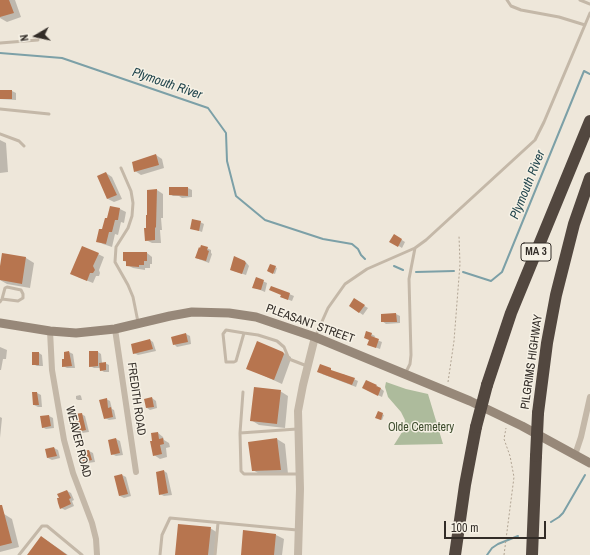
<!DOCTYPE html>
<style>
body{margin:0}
#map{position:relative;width:590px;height:555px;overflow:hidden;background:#eee7da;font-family:"Archivo Narrow",sans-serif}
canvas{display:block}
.north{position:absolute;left:16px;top:16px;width:40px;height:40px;-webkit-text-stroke:3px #f6f1e5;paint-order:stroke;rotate:261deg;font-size:11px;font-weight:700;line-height:16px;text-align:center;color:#322c27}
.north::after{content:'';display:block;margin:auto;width:14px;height:18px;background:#322c27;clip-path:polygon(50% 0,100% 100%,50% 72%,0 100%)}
.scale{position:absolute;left:444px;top:521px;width:102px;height:18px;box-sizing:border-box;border:2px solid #322c27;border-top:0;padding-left:5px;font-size:12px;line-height:14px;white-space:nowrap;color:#322c27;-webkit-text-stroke:3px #f6f1e5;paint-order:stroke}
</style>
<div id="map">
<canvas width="590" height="555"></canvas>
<div class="north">N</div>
<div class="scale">100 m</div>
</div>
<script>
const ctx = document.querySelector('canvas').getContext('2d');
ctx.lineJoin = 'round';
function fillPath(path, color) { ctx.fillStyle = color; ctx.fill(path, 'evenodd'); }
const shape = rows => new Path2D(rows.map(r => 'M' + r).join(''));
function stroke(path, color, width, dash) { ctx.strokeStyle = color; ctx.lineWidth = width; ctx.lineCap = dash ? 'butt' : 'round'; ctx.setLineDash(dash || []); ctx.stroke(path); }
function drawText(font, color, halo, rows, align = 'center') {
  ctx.font = font + ' "Archivo Narrow",sans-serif'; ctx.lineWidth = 3; ctx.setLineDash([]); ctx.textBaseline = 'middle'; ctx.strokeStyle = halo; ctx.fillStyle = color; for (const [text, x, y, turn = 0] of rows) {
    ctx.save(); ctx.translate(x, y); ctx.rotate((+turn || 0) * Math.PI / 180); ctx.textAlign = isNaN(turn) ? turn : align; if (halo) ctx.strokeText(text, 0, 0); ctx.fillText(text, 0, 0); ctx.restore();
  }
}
fillPath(shape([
 [386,382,406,389,428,394,443,444,394,445,404,429,405,420,401,412,388,397,385,387]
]), '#adbb9c');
fillPath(shape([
 [0,0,15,0,21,17,7,22,0,18],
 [0,91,12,91,16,93,16,100,0,99],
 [0,140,6,143,8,172,0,173],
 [156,155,162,159,164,168,141,175,135,171],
 [106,173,112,177,122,199,114,202,108,199],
 [188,188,192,190,192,197,182,198,179,196,173,196,170,194],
 [157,190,163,194,163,218,161,218,162,230,160,230,161,243,152,243,146,240,147,229],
 [111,207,120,209,126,212,124,223,121,222,118,235,115,234,112,247,103,244,97,241,108,219],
 [200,222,204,224,202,232,191,228],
 [394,235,405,242,402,248,391,241],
 [202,246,211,250,211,253,212,254,209,263,196,258],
 [147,253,152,257,152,264,150,264,150,268,145,268,145,270,133,268,127,265,127,262,124,261],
 [3,254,26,258,34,263,30,288,7,284,0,280],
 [98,254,104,257,99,270,100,273,99,276,96,276,93,283,78,277],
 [245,261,249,266,246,275,234,271],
 [271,265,277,268,275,274,268,271],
 [256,278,267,283,265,292,253,287],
 [272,287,294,296,292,301,281,297,282,295],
 [354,300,368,308,363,315,350,306],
 [396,314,400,316,400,323,386,324,382,321,382,315],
 [186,334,190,336,191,344,177,347,174,344],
 [371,334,375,336,374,339,382,342,380,349,372,346,370,340],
 [150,340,153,342,156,351,138,355,134,353],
 [0,347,7,350,6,359,3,359,1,370,0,370],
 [69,352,73,354,75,368,67,368,63,366],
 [98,352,101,354,102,363,105,363,109,365,109,372,104,372,101,370,100,368,94,368,90,366],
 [282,352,291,357,291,359,282,384,247,368],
 [39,353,42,355,43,366,37,366,33,364],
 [322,374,343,375,343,374,358,381,356,387],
 [376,385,384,391,382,397,367,390],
 [280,391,288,396,285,428,259,425,251,420],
 [37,393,41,395,42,407,38,407,34,405],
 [80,395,81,396,82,400,78,400,76,399,76,396],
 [152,398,156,401,157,408,150,410,147,408],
 [106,399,110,401,112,409,114,410,116,419,109,420,105,418],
 [378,412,384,415,382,420,378,419],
 [81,414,85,416,89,432,82,433,78,431],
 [49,416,53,418,54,428,46,429,42,427],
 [0,417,2,418,0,438],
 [158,433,163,437,164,440,169,443,170,447,166,448,167,457,160,459,154,455],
 [116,439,120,441,123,455,116,456,112,454],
 [277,439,285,444,288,474,261,475,253,470],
 [54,448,58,450,60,458,52,460,48,458,46,450],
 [89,451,93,453,95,462,88,463,84,461,83,452],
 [164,471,167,473,172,495,164,496,160,494],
 [122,475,126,477,131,496,124,498,120,496],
 [67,491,71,493,74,500,72,501,74,506,65,510,61,508],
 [4,514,12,519,19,547,0,552,0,515],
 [210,528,218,533,216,555,176,555],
 [244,531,276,535,284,539,282,555,242,555],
 [41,537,49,542,68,555,28,555]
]), '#0003');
stroke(shape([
 [0,53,62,58,208,108,226,133,227,161,236,196,265,220,323,239,352,244,358,249,361,255,365,259],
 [394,266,403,270],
 [416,272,454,271],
 [463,272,491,281,502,272,584,71,590,74],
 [551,522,559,517,563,513,585,475],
 [487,555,492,548,498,544,518,536]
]), '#7ca0a7', 2);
fillPath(shape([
 [0,0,9,0,14,13,0,17],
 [0,90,12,90,12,99,0,99],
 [156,154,159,165,134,172,132,162],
 [106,172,117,195,107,199,97,176],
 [169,187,188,187,188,196,169,195],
 [157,189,156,227,155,228,155,240,145,241,144,228,146,228,146,215,147,215,147,190],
 [110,206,120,208,118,220,115,220,112,232,109,232,106,244,96,242,99,229,102,229,105,218,107,218],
 [192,219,201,221,199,231,190,229],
 [394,234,402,239,398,247,389,242],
 [201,245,208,247,207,250,209,251,206,261,195,258,199,247,200,248],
 [82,246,99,253,93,266,95,270,93,273,90,273,87,281,70,274],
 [123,252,147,252,147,261,144,261,144,265,139,265,139,267,126,266,126,261,123,261],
 [2,253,26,257,22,284,0,280,0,266],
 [234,256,245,261,245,262,246,263,242,274,230,270],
 [270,264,276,266,273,274,267,271],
 [256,277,264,280,261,290,252,288],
 [271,286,290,293,288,300,280,297,281,295,269,290],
 [354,298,365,305,359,313,349,306],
 [396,313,397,322,381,322,381,314],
 [366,331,372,333,371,336,379,339,376,348,367,345,369,340,364,338],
 [186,333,188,342,173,345,171,337],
 [150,339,153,349,133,354,131,344],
 [257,341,283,352,284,354,274,380,246,369],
 [69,351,72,366,62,367,62,359,64,359,64,352],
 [89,351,98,351,98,366,89,367],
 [32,352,39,352,39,365,32,365],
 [106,362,106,370,100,371,99,363],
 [320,364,331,368,331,370,355,378,352,385,317,372],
 [366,380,377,385,376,386,381,388,378,396,362,388],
 [254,387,281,390,277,424,250,421],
 [32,392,37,392,39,405,33,405],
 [152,397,154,407,146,408,144,399],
 [107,398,108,408,111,407,113,417,104,419,99,400],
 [378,411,383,413,381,420,375,418],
 [82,413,86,430,77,432,74,414],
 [49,415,51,426,42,428,40,416],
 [158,432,159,439,163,438,164,444,160,445,162,454,153,456,150,441,152,441,151,433],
 [116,438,120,453,111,455,108,440],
 [277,438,281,470,252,471,248,442],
 [54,447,57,456,47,458,45,449],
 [89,450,92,460,83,462,81,451],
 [164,470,168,493,159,495,156,472],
 [122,474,128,494,119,496,114,476],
 [67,490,71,498,69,499,71,504,60,509,58,503,57,498,59,498,57,494],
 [0,505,2,505,12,543,0,546],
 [178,524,211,527,208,555,175,555],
 [243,530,276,534,274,555,241,555],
 [41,536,67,555,27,555]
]), '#b7754f');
stroke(shape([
 [448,382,454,341,460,264,459,236],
 [504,555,514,477,510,456,504,439,506,428]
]), '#b0a392', 1, [2, 2]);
stroke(shape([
 [507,0,511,6,521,10,559,17,585,25],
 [580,0,590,4],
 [0,43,38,40],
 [0,109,49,114],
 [0,134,19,141,24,146],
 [121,168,131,191,133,203,132,216,128,228,116,247,115,262,128,285,133,297,138,322],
 [0,302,2,299,5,288,7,287,21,290,23,294,23,298,18,301,2,299],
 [244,333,236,361,234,362,226,362,223,334,226,330,244,333,258,335,277,341,284,347,289,359,307,366],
 [316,335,328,308,345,284,367,269,415,248,426,240,535,140,544,122,590,13],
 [406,372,410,364,411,355,409,279,415,248],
 [297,429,240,433,241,471,244,474,298,474],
 [240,433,243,392],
 [19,555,42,526,47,526,82,555],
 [160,555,162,535,170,518,297,530],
 [215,555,218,523]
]), '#c4b8a8', 3);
stroke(shape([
 [115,329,136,472],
 [50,331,52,370,64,440,73,473,92,523,96,539,97,555],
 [575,455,581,437,590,397]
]), '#c4b8a8', 6);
stroke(shape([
 [298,555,300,489,298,411,303,385,315,337]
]), '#c4b8a8', 8);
stroke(shape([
 [0,323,50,331,76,333,115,329,170,316,192,312,229,313,256,317,315,337,470,401,522,426,590,463]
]), '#978879', 9);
stroke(shape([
 [487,385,511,313,590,121],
 [538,413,547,343,556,295,574,224,590,178],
 [455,555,465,485,476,427],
 [532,555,536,456]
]), '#52473f', 12);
stroke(shape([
 [476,427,487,385],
 [536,456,538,413]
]), '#52473f', 12);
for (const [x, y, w] of [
 [536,252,30]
]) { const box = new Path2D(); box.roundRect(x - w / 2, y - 9, w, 18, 3); ctx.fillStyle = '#f6f1e5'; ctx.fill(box); stroke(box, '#322c27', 1); }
drawText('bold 11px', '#322c27', null, [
 ["MA 3",536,252]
]);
drawText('12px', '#322c27', '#f6f1e5', [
 ["PLEASANT STREET",310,324,20],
 ["PILGRIMS HIGHWAY",532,362,-82],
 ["FREDITH ROAD",136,399,82],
 ["WEAVER ROAD",78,442,76]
]);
drawText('12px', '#3e4d2e', '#f6f1e5', [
 ["Olde Cemetery",421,428]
]);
drawText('italic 13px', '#22464e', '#f6f1e5', [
 ["Plymouth River",167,84,19],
 ["Plymouth River",528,185,-68]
]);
</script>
